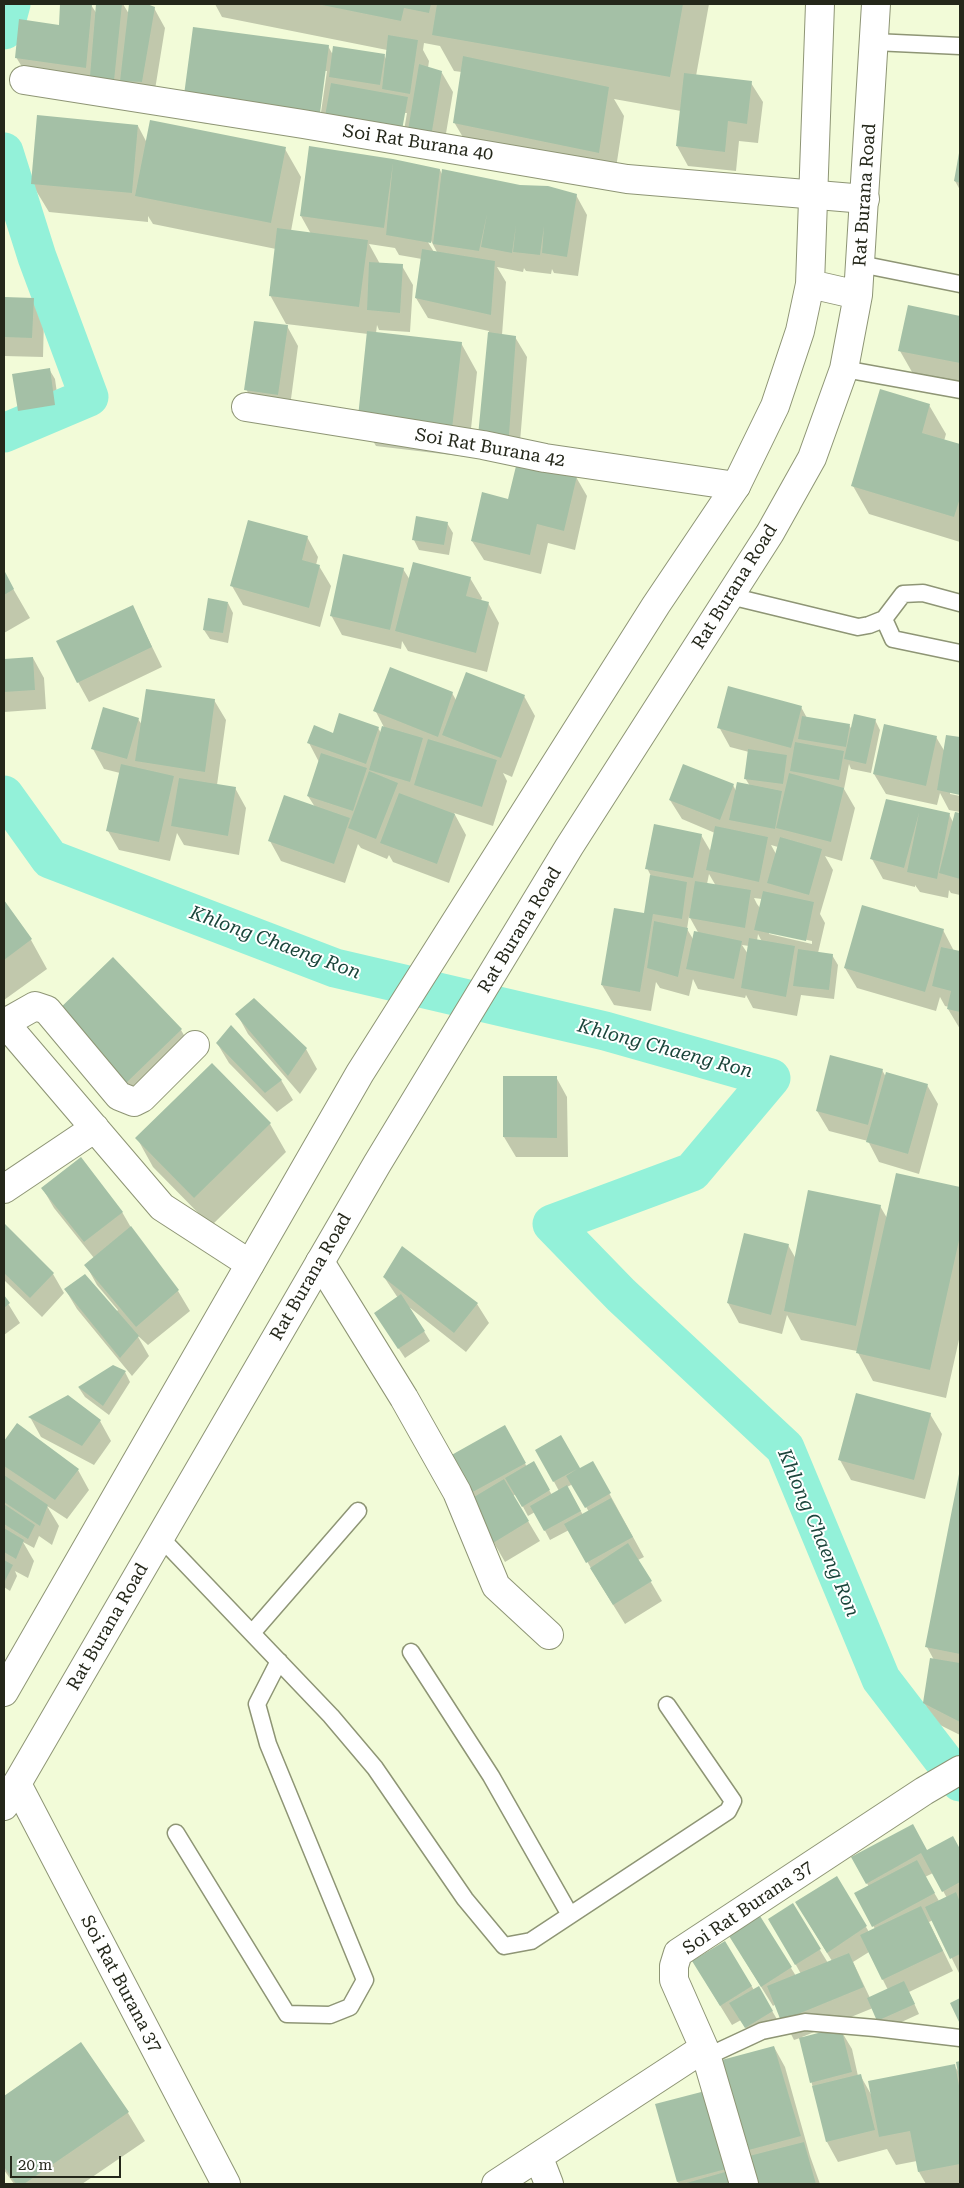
<!DOCTYPE html>
<style>
body{margin:0}
#map{position:relative;width:964px;height:2188px;overflow:hidden;background:#f2fbd8;font-family:"Roboto Serif",serif}
canvas{display:block}
.frame{position:absolute;inset:0;border:5px solid #24271a;pointer-events:none}
.scale{position:absolute;left:10px;top:2156px;width:111px;height:22px;box-sizing:border-box;border:2px solid #24271a;border-top:0;padding-left:6px;font-size:15px;line-height:18px;white-space:nowrap;color:#24271a;-webkit-text-stroke:4px #fff;paint-order:stroke}
</style>
<div id="map">
<canvas width="964" height="2188"></canvas>
<div class="frame"></div>
<div class="scale">20 m</div>
</div>
<script>
const ctx = document.querySelector('canvas').getContext('2d');
ctx.lineJoin = 'round';
function fillPath(path, color) { ctx.fillStyle = color; ctx.fill(path, 'evenodd'); }
const shape = rows => new Path2D(rows.map(r => 'M' + r).join(''));
function stroke(path, color, width, dash) { ctx.strokeStyle = color; ctx.lineWidth = width; ctx.lineCap = dash ? 'butt' : 'round'; ctx.setLineDash(dash || []); ctx.stroke(path); }
function drawText(font, color, halo, rows, align = 'center') {
  ctx.font = font + ' "Roboto Serif",serif'; ctx.lineWidth = 4; ctx.setLineDash([]); ctx.textBaseline = 'middle'; ctx.strokeStyle = halo; ctx.fillStyle = color; for (const [text, x, y, turn = 0] of rows) {
    ctx.save(); ctx.translate(x, y); ctx.rotate((+turn || 0) * Math.PI / 180); ctx.textAlign = isNaN(turn) ? turn : align; if (halo) ctx.strokeText(text, 0, 0); ctx.fillText(text, 0, 0); ctx.restore();
  }
}
fillPath(shape([
 [61,4,91,5,97,14,97,4,123,4,129,14,130,4,143,4,154,8,165,28,153,102,28,77,16,57,60,26],
 [215,4,709,4,696,76,751,83,763,102,758,143,739,141,736,171,688,166,677,146,681,111,614,99,624,116,614,181,471,151,454,122,462,72,454,71,440,46,424,43,423,50,429,61,428,68,442,73,453,92,442,157,202,123,186,94,328,46,333,55,384,55,386,59,387,50,222,17],
 [324,71,327,71,320,119,318,119],
 [404,113,407,113,403,136,400,136],
 [138,126,147,143,285,149,301,177,291,231,311,234,301,216,310,148,440,170,442,174,576,195,587,215,578,276,554,273,552,269,551,274,526,271,524,268,523,272,497,267,506,282,502,335,515,337,527,357,519,454,479,436,489,331,428,318,416,298,422,259,399,255,395,248,369,244,380,264,402,266,413,285,410,332,379,330,377,325,376,333,461,343,477,372,468,457,376,446,359,417,368,334,286,324,270,295,276,249,153,224,148,216,148,222,49,212,32,184],
 [429,237,437,252,434,252,426,239],
 [960,155,960,190,955,181],
 [4,298,33,299,44,319,43,357,4,356],
 [909,306,960,317,960,388,916,379,900,351],
 [287,326,298,346,289,414,257,409,246,389],
 [49,369,55,379,60,414,24,420,19,410],
 [929,405,946,434,944,441,960,446,960,542,869,514,853,486],
 [576,477,587,496,575,550,548,543,541,574,484,560,472,541,509,500],
 [447,523,453,533,449,555,419,550,414,540],
 [307,537,318,557,316,565,319,566,331,586,320,627,243,605,232,586],
 [403,569,410,580,470,578,482,598,481,601,488,603,499,623,487,672,408,651,402,641,401,649,342,635,331,615],
 [4,573,30,618,4,633],
 [228,603,233,613,228,643,210,639,204,630],
 [132,606,162,667,89,702,78,682],
 [33,658,44,678,46,709,4,712,4,660],
 [452,693,456,700,524,696,535,716,512,777,503,773,507,781,493,826,454,813,466,835,449,883,393,862,389,855,387,859,361,848,358,844,345,883,281,861,270,841,315,807,308,796,319,762,309,743,334,734,378,728,381,733,385,729,375,710],
 [214,700,226,720,217,785,235,788,246,808,239,855,184,845,177,833,170,861,119,850,108,831,120,773,104,769,93,749,138,719,142,725],
 [801,707,807,718,849,725,852,730,875,720,880,730,871,773,851,769,849,764,844,789,855,808,842,861,825,856,833,870,820,914,825,923,818,953,832,955,838,965,834,999,801,995,797,1016,753,1008,746,995,745,998,698,989,693,979,689,996,660,988,656,982,651,1011,614,1005,602,985,646,915,651,876,647,868,701,835,711,852,715,833,682,819,670,800,733,785,736,791,750,786,745,778,749,752,730,747,719,727],
 [771,845,778,847,776,854],
 [709,874,716,886,707,884],
 [754,898,762,899,760,908,757,904],
 [689,916,699,934,693,939,687,929],
 [769,932,812,941,812,944,769,934],
 [758,934,762,942,757,941],
 [742,945,749,946,748,954],
 [947,736,960,739,960,793,950,792,950,794,960,796,960,812,949,810,940,793,937,805,886,794,874,774,936,737,945,752],
 [887,800,949,814,953,822,955,813,960,814,960,895,951,893,949,890,948,898,920,892,915,885,915,887,883,879,872,859],
 [4,902,31,940,47,969,4,1000],
 [943,930,954,951,960,952,960,1029,948,1009,949,1007,945,1006,940,997,936,1011,857,988,845,968],
 [237,1014,306,1049,317,1069,300,1094,248,1034],
 [181,1030,197,1058,141,1112,73,1042],
 [217,1043,281,1080,293,1100,277,1112,229,1063],
 [882,1070,886,1077,927,1085,938,1104,919,1174,879,1162,868,1141,829,1131,817,1111],
 [504,1077,556,1077,567,1097,568,1157,516,1157,504,1137],
 [270,1124,286,1152,211,1226,153,1167,137,1138],
 [897,1174,960,1188,960,1335,946,1398,873,1381,857,1351,801,1340,787,1315,782,1334,739,1323,728,1303,788,1245,796,1259,880,1206,887,1218],
 [43,1189,122,1212,133,1231,178,1291,190,1311,148,1345,137,1335,149,1356,132,1376,77,1309,65,1289,116,1312,118,1310,97,1285,86,1265,94,1258,54,1208],
 [4,1225,53,1274,64,1293,42,1317,4,1280],
 [403,1248,477,1304,489,1323,466,1352,409,1307,430,1341,405,1358,382,1323,398,1298,384,1277],
 [4,1297,20,1323,4,1335],
 [125,1372,130,1382,109,1415,85,1397,79,1388],
 [930,1414,942,1434,925,1499,851,1480,840,1460],
 [30,1417,100,1421,111,1441,94,1465,41,1437],
 [17,1425,78,1470,89,1490,67,1519,47,1506,59,1526,52,1545,39,1536,34,1548,23,1542,34,1561,28,1578,15,1571,17,1576,10,1591,4,1587,4,1443],
 [504,1427,527,1467,533,1463,552,1495,559,1491,537,1450,561,1437,579,1470,592,1462,644,1557,638,1560,662,1601,625,1624,599,1582,569,1530,550,1540,535,1512,528,1516,516,1494,513,1496,540,1541,505,1562,470,1501,449,1457],
 [573,1484,589,1512,583,1515,567,1487],
 [960,1476,960,1735,936,1723,924,1703,934,1660,927,1647],
 [953,1838,960,1851,960,1975,933,1920,929,1922,953,1971,909,1992,919,2014,884,2030,873,2008,802,2037,803,2038,840,2029,852,2049,858,2076,860,2075,872,2096,954,2065,959,2073,958,2063,960,2062,960,2184,926,2184,919,2172,917,2161,896,2165,887,2149,838,2162,827,2142,800,2038,794,2040,776,2004,773,2006,742,1956,760,1918,796,1976,801,1974,770,1919,820,1950,828,1963,832,1961,808,1922,836,1877,869,1932,875,1929,856,1894,869,1887,853,1857,927,1852],
 [933,1873,947,1898,939,1901,925,1877],
 [869,1952,888,1990,870,1998,853,1962],
 [724,1943,754,1990,758,1987,778,2021,751,2037,741,2020,732,2025,705,1981],
 [81,2044,128,2113,145,2141,82,2184,14,2184,4,2170,4,2097],
 [774,2047,785,2067,810,2156,820,2184,758,2184,752,2160,746,2151],
 [708,2091,740,2184,679,2184,678,2182,657,2105]
]), '#0003');
stroke(shape([
 [4,30,11,4],
 [4,152,37,257,89,397,4,433],
 [4,795,50,859,335,968,605,1031,771,1078,692,1172,552,1224,621,1295,785,1448,881,1679,960,1782]
]), '#93f1d9', 39);
fillPath(shape([
 [60,4,92,4,86,68,15,58,19,19,59,25],
 [96,4,122,4,114,81,90,76],
 [129,4,147,4,155,7,142,82,120,81],
 [317,4,431,4,429,13,404,8,401,21],
 [437,4,683,4,670,77,432,35],
 [193,27,329,45,320,113,184,95],
 [388,35,418,40,410,94,382,89],
 [333,46,385,54,380,85,329,77],
 [463,56,609,87,599,153,453,123],
 [419,64,442,71,431,137,407,136],
 [684,73,752,81,747,124,728,121,725,152,676,146],
 [331,83,408,97,402,130,325,116],
 [37,115,138,125,132,193,31,184],
 [150,120,286,147,271,223,135,196],
 [309,146,393,159,440,169,431,243,386,235,393,163,384,228,300,216],
 [959,153,960,153,960,183,954,181],
 [442,169,520,185,548,186,577,194,567,257,542,253,544,226,540,255,513,252,516,225,512,253,481,247,487,214,479,251,433,244],
 [277,228,368,240,359,307,269,296],
 [422,249,495,261,491,315,415,298],
 [369,262,403,264,400,313,367,310],
 [4,297,34,298,32,338,4,337],
 [908,305,960,316,960,363,898,351],
 [254,321,288,325,278,395,244,390],
 [367,331,462,342,452,429,358,417],
 [488,332,516,336,509,435,478,436],
 [50,368,55,405,18,411,12,374],
 [880,389,930,404,922,433,960,444,960,498,954,517,851,486],
 [517,462,577,476,564,531,537,524,530,555,471,541,482,492,508,499],
 [416,516,448,522,444,545,412,540],
 [248,520,308,536,302,560,320,565,309,608,230,586],
 [343,554,404,568,390,630,330,616],
 [413,562,471,577,466,596,489,602,476,653,395,631],
 [4,570,14,589,4,595],
 [208,598,228,602,223,633,203,630],
 [133,605,152,647,77,683,56,641],
 [33,657,35,690,4,692,4,659],
 [390,667,453,692,438,737,373,711],
 [466,672,525,695,501,758,442,735],
 [728,686,802,706,791,748,717,728],
 [146,689,215,699,205,772,135,761],
 [103,707,139,718,127,759,91,749],
 [339,713,379,727,366,764,307,743,314,725,333,733],
 [854,714,876,719,866,764,844,759],
 [802,716,850,724,846,747,798,739],
 [884,724,937,736,926,786,873,774],
 [382,726,423,738,410,782,369,770],
 [946,735,960,737,960,795,937,790],
 [428,739,497,760,482,807,414,785],
 [795,742,844,751,839,780,790,771],
 [748,749,787,755,783,784,744,779],
 [321,753,367,768,353,811,307,796],
 [121,764,174,776,159,842,106,831],
 [683,764,734,784,720,820,669,800],
 [369,771,398,783,376,839,348,828],
 [789,773,844,788,831,842,776,828],
 [179,778,236,787,228,836,171,826],
 [737,782,782,791,775,829,729,820],
 [399,793,455,814,437,864,380,843],
 [284,795,350,818,334,864,268,841],
 [886,799,950,813,937,879,907,872,919,813,904,868,870,859],
 [955,812,960,813,960,879,939,873],
 [654,824,702,834,693,878,645,869],
 [715,826,768,837,759,882,706,870],
 [780,837,822,849,809,895,767,883],
 [650,875,687,882,682,919,653,914,640,992,601,985,614,908,644,913],
 [695,881,751,890,745,928,689,918],
 [763,891,814,902,806,941,754,930],
 [4,900,32,939,4,960],
 [862,905,944,929,925,992,844,968],
 [654,921,688,928,678,977,647,968],
 [694,931,742,941,734,979,686,969],
 [749,938,795,946,786,997,741,988],
 [941,947,960,951,960,1012,947,1009,951,991,932,986],
 [798,949,833,954,829,990,793,986],
 [113,957,182,1029,124,1085,55,1013],
 [254,998,307,1048,288,1076,235,1014],
 [231,1025,282,1080,265,1093,216,1043],
 [830,1055,883,1069,868,1125,816,1111],
 [212,1063,271,1123,194,1198,135,1138],
 [886,1072,928,1084,908,1154,866,1142],
 [503,1076,557,1076,557,1138,503,1137],
 [81,1157,123,1212,84,1242,41,1188],
 [896,1173,960,1187,960,1236,930,1370,856,1353],
 [808,1190,881,1205,856,1326,784,1311],
 [4,1223,54,1273,30,1298,4,1273],
 [131,1226,179,1290,136,1327,84,1265],
 [744,1233,789,1244,771,1315,727,1303],
 [402,1246,478,1303,454,1333,383,1277],
 [85,1274,139,1336,120,1358,64,1289],
 [401,1294,425,1331,398,1349,374,1313],
 [4,1295,10,1303,4,1308],
 [113,1365,126,1371,103,1406,78,1387],
 [856,1393,931,1413,914,1480,838,1460],
 [68,1395,101,1420,82,1446,28,1417],
 [17,1423,79,1469,55,1500,4,1466,4,1441],
 [505,1425,526,1463,469,1494,448,1457],
 [561,1435,580,1468,593,1461,611,1493,585,1508,566,1476,577,1469,553,1482,535,1450],
 [534,1461,550,1490,522,1507,505,1478],
 [959,1474,960,1474,960,1654,925,1647],
 [4,1475,48,1505,40,1526,4,1502],
 [504,1479,529,1521,493,1543,469,1500],
 [567,1485,581,1511,544,1531,530,1506],
 [611,1498,633,1537,586,1563,564,1524],
 [4,1504,35,1525,28,1539,4,1524],
 [4,1528,24,1540,16,1559,4,1552],
 [628,1543,652,1581,613,1605,590,1568],
 [4,1560,13,1565,4,1583],
 [930,1658,960,1663,960,1722,923,1703],
 [913,1824,927,1850,953,1836,960,1849,960,1882,942,1892,921,1853,866,1884,851,1857],
 [917,1860,935,1893,872,1927,854,1893],
 [837,1876,867,1926,827,1953,795,1902],
 [956,1892,960,1902,960,1954,950,1959,925,1907],
 [793,1903,821,1949,795,1965,768,1919],
 [921,1906,943,1951,882,1980,860,1935],
 [760,1916,792,1967,761,1987,729,1936],
 [725,1941,752,1986,720,2006,692,1961],
 [849,1953,864,1987,781,2021,767,1986],
 [904,1981,915,2004,877,2021,867,1998],
 [759,1986,773,2011,745,2028,729,2003],
 [960,1998,960,2024,950,2003],
 [841,2027,852,2072,810,2083,799,2038],
 [81,2042,129,2112,24,2184,16,2184,4,2167,4,2096],
 [774,2046,801,2136,745,2151,718,2061],
 [960,2061,960,2078,959,2079,956,2062],
 [955,2064,960,2091,960,2164,918,2172,910,2131,879,2137,868,2081],
 [861,2074,875,2130,826,2142,812,2086],
 [709,2090,730,2168,677,2182,655,2104],
 [804,2142,816,2184,757,2184,749,2156],
 [732,2170,736,2184,683,2184]
]), '#a4c0a6');
const lane = shape([
 [874,42,960,46],
 [860,264,960,284],
 [844,369,960,390],
 [730,596,858,627,869,625,884,619,903,594,923,593,960,603],
 [884,619,893,639,960,653],
 [160,1537,331,1716,375,1768,465,1899,504,1946,531,1941,728,1811,733,1801,667,1705],
 [252,1633,358,1511],
 [411,1652,491,1776,570,1915],
 [176,1833,287,2014,330,2015,350,2007,365,1980,268,1744,257,1704,279,1661],
 [706,2057,762,2031,805,2022,875,2028,960,2038]
]);
const street = shape([
 [24,80,303,124,627,179,865,199],
 [246,407,483,445,545,458,736,486],
 [4,1022,162,1207,250,1264],
 [5,1023,35,1006,47,1010,119,1096,134,1102,142,1098,195,1045],
 [4,1189,95,1128],
 [320,1262,404,1398,457,1492,496,1586,549,1635],
 [17,1784,226,2184],
 [704,2048,744,2184],
 [539,2158,549,2184],
 [496,2184,704,2048,674,1980,674,1966,678,1953,924,1791,960,1770]
]);
const secondary = shape([
 [810,284,858,295],
 [4,1692,360,1073,656,605,736,486,775,406,800,331,810,284,820,4],
 [4,1806,377,1164,569,847,770,533,812,458,844,369,858,295,876,4]
]);
stroke(lane, '#8e9575', 19);
stroke(street, '#8e9575', 30);
stroke(secondary, '#8e9575', 30);
stroke(lane, '#fff', 16);
stroke(street, '#fff', 28);
stroke(secondary, '#fff', 28);
drawText('18px', '#24271a', '#fff', [
 ["Soi Rat Burana 40",418,143,9],
 ["Rat Burana Road",865,195,-86],
 ["Soi Rat Burana 42",490,448,10],
 ["Rat Burana Road",735,587,-58],
 ["Rat Burana Road",520,930,-59],
 ["Rat Burana Road",311,1277,-60],
 ["Rat Burana Road",108,1627,-60],
 ["Soi Rat Burana 37",748,1908,-34],
 ["Soi Rat Burana 37",121,1984,62]
]);
drawText('italic 19px', '#1b453b', '#fff', [
 ["Khlong Chaeng Ron",275,943,20],
 ["Khlong Chaeng Ron",665,1049,15],
 ["Khlong Chaeng Ron",818,1533,67]
]);
</script>
